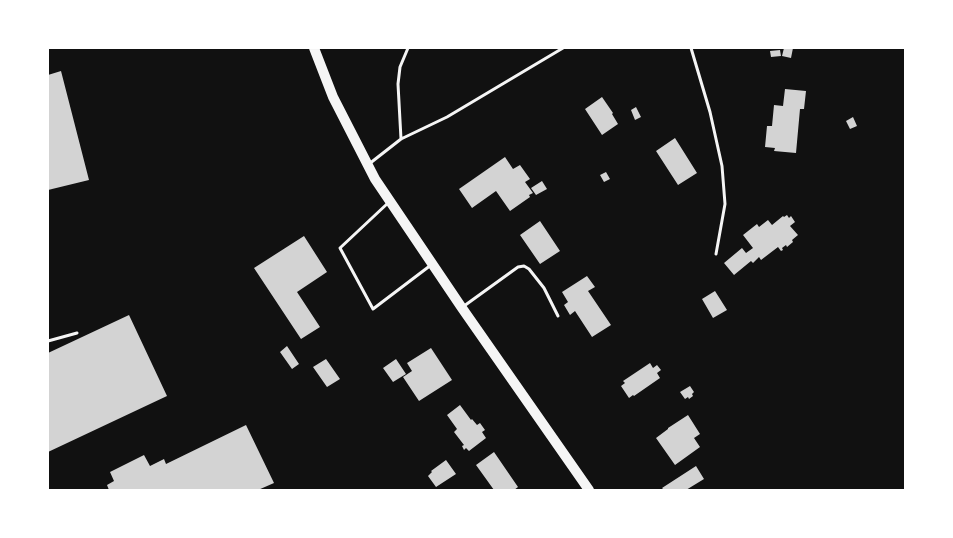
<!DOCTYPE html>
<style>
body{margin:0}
#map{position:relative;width:953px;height:538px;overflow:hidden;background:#111;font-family:Lato,sans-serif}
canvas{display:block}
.frame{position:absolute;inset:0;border:49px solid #fff;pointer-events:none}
</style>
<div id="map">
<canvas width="953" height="538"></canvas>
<div class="frame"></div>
</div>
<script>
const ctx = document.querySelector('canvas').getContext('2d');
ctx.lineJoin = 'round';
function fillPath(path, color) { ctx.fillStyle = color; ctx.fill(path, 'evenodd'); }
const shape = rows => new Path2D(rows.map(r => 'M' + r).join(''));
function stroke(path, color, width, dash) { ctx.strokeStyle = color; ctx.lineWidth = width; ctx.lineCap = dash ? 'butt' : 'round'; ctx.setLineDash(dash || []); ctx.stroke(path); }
fillPath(shape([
 [784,48,793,48,791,58,782,56],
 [780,50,781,56,771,57,770,51],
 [61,71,89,180,48,190,48,75],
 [785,89,806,91,804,109,800,109,796,153,774,151,775,148,765,147,767,126,772,126,774,105,783,106],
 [602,97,613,113,612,114,618,124,602,135,585,109],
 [636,107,641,117,635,120,631,110],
 [853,117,857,126,850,129,846,121],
 [675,138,697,173,678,185,656,151],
 [505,157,513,169,520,165,530,179,525,182,533,193,529,195,530,197,510,211,496,191,472,208,459,189],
 [606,172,610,179,604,182,600,175],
 [542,181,547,189,536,195,531,188],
 [787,215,789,218,791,216,795,222,790,226,798,235,792,240,793,242,787,247,786,245,782,248,783,250,781,251,778,247,761,260,759,257,753,263,751,261,734,275,724,263,742,248,746,253,753,248,743,235,757,224,759,227,768,220,772,225,783,216,784,217],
 [540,221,560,251,540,264,520,235],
 [304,236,327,272,297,292,320,327,301,339,254,268],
 [587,276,595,287,588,291,611,325,592,337,575,311,570,315,564,305,568,302,562,292],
 [715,291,727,310,713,318,702,299],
 [129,315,167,396,48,452,48,353],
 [287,346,299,364,292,369,280,352],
 [431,348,452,380,419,401,403,377,412,371,407,363],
 [326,359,340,379,327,387,313,367],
 [396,359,406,374,393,382,383,368],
 [650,363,653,368,657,365,661,370,657,373,660,378,634,396,633,395,629,398,621,386,625,383,623,381],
 [690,386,694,392,692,394,693,396,689,399,688,397,685,399,680,392],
 [460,405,471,420,472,419,477,425,480,423,485,430,482,432,486,438,469,451,466,448,464,450,462,446,464,445,454,432,457,429,447,415],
 [688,415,700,434,694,438,700,447,675,465,656,438,668,429,668,428],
 [246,425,274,483,258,490,109,490,107,485,114,481,110,472,144,455,150,466,164,459,166,464],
 [494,452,518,487,514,490,494,490,476,465],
 [446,460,456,474,436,487,428,476,432,472,431,471],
 [696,466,704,479,686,490,664,490,662,488]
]), '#d3d3d3');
stroke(shape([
 [691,48,710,112,722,166,725,204,716,254],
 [401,139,398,84,400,67,408,48],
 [369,164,401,139,447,117,563,48],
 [388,203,340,248,373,309,431,265],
 [464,306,518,267,524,266,529,269,544,288,558,316],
 [48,341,77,333]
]), '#f5f5f5', 3);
stroke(shape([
 [314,48,333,97,375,179,462,308,589,490]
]), '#f5f5f5', 10);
</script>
